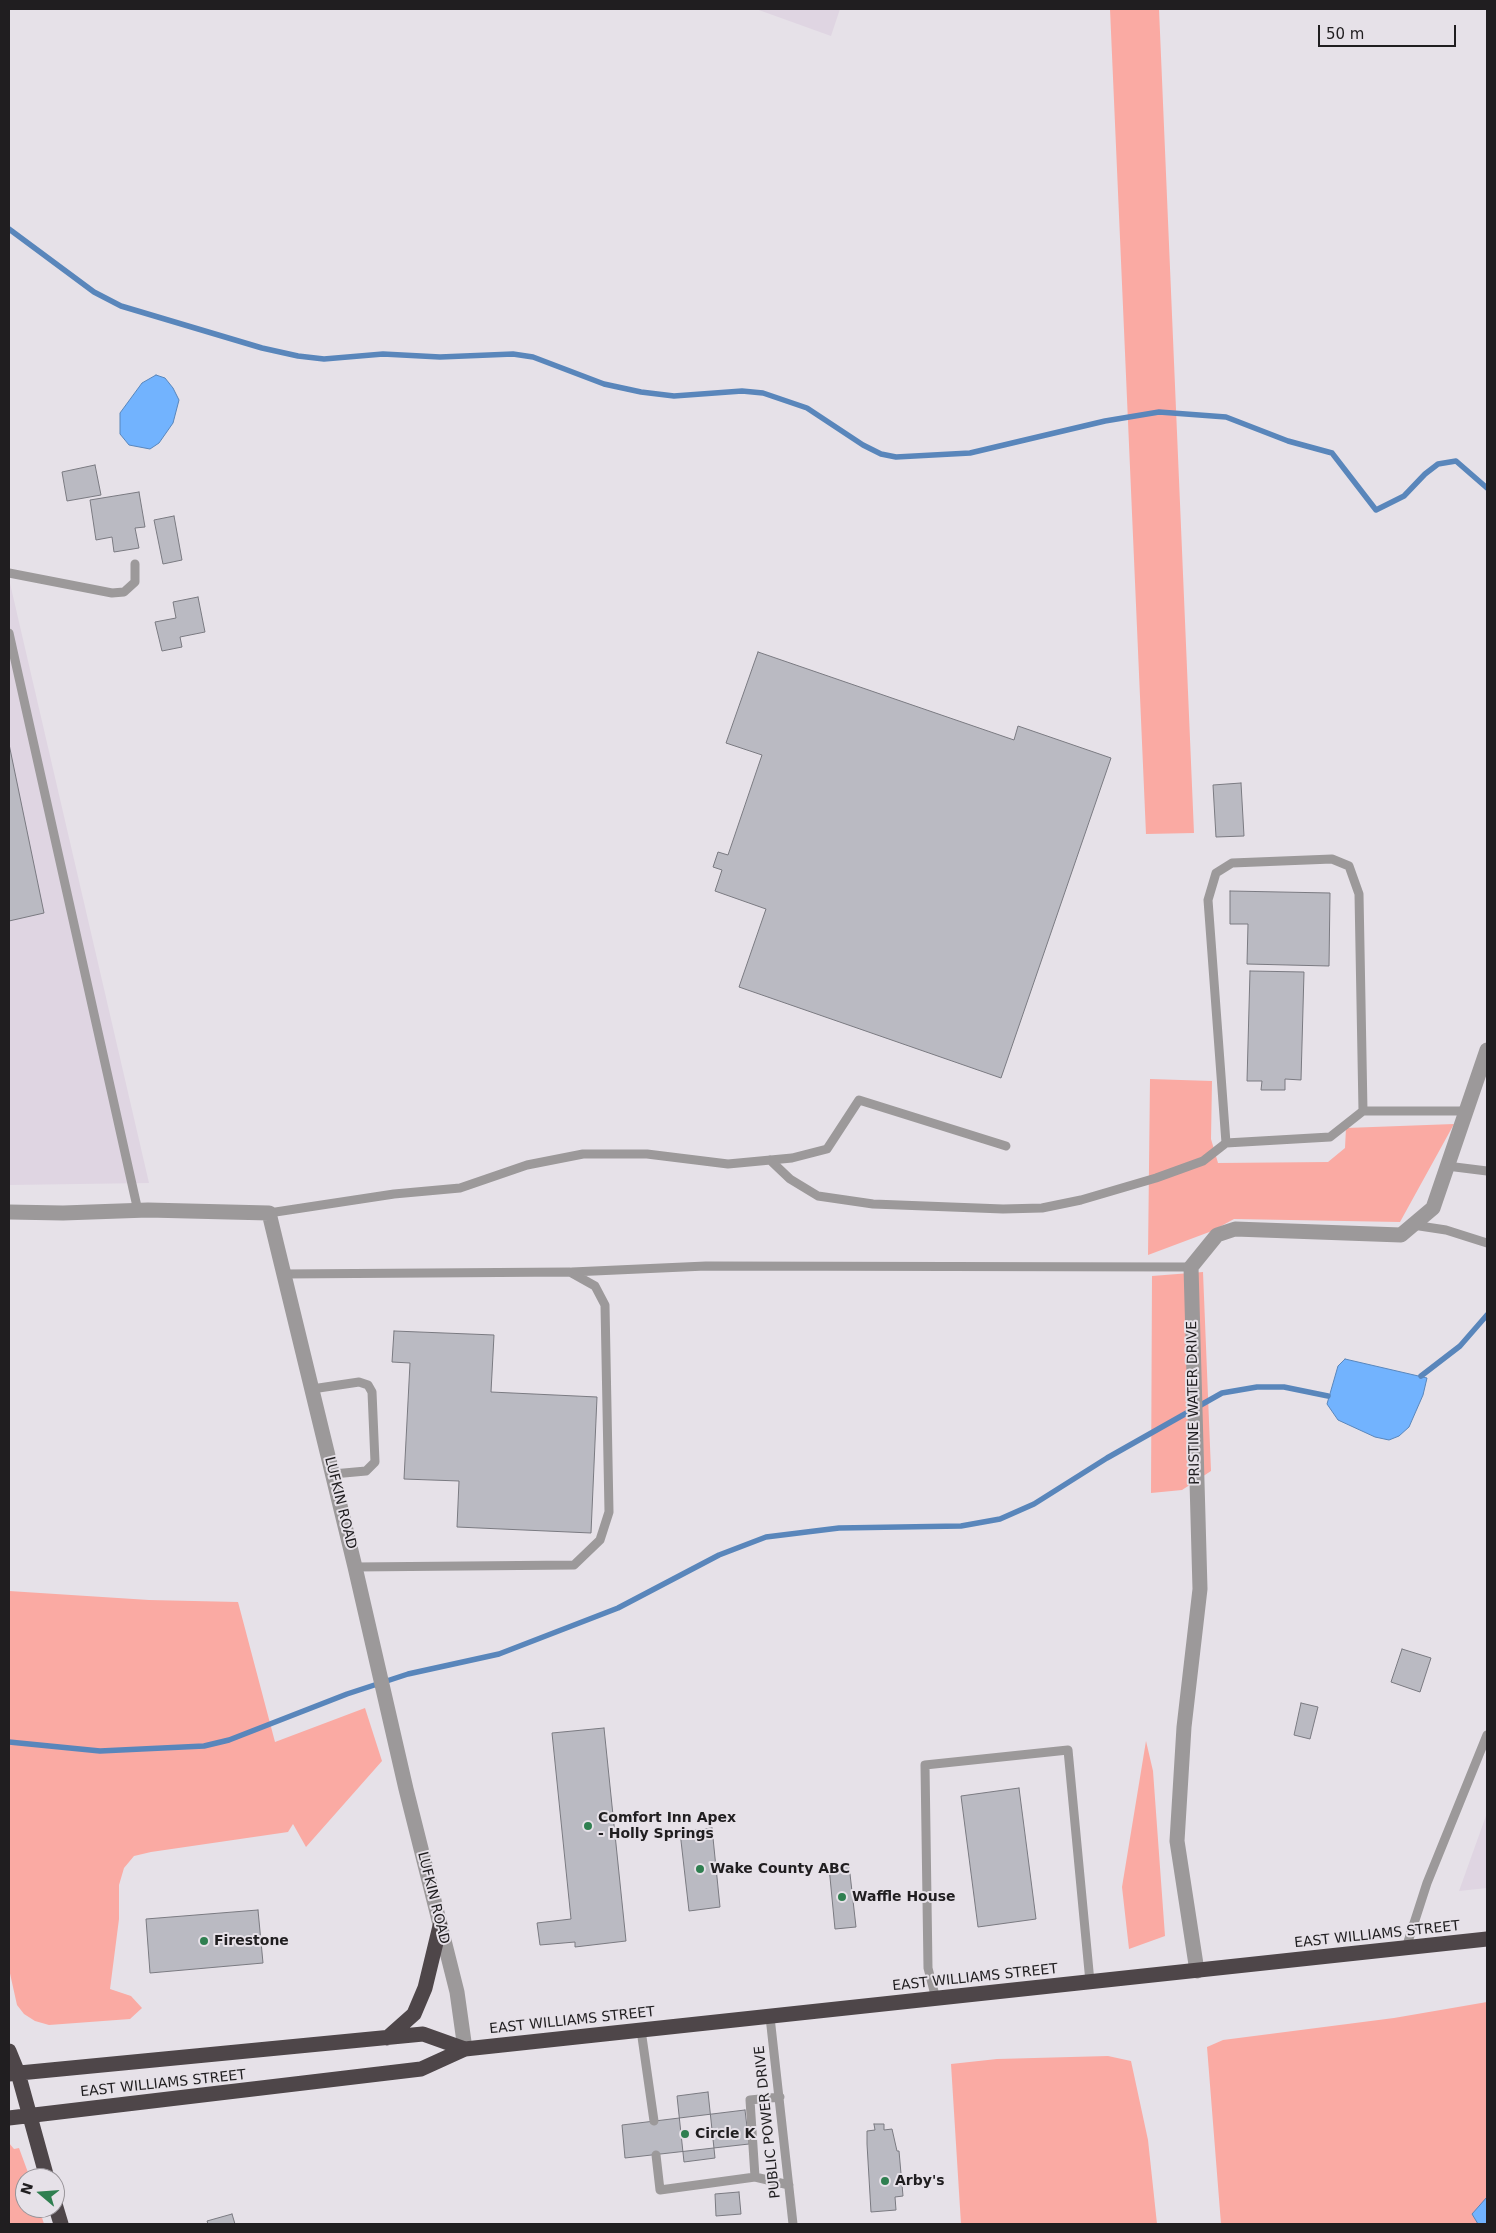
<!DOCTYPE html>
<style>
body{margin:0}
#map{position:relative;width:1496px;height:2233px;overflow:hidden;background:#e6e1e8;font-family:"DejaVu Sans",sans-serif}
canvas{display:block}
.frame{position:absolute;inset:0;border:10px solid #201e20;pointer-events:none}
.north{position:absolute;left:15px;top:2168px;width:50px;height:50px;box-sizing:border-box;background:#e6e1e8;border:1px solid #979398;border-radius:50%;rotate:288deg;font-size:14px;font-weight:700;line-height:20px;text-align:center;color:#201e20}
.north::after{content:'';display:block;margin:auto;width:18px;height:22px;background:#2f7f50;clip-path:polygon(50% 0,100% 100%,50% 72%,0 100%)}
.scale{position:absolute;left:1318px;top:25px;width:138px;height:22px;box-sizing:border-box;border:2px solid #201e20;border-top:0;padding-left:6px;font-size:15px;line-height:18px;white-space:nowrap;color:#201e20;-webkit-text-stroke:4px #e6e1e8;paint-order:stroke}
</style>
<div id="map">
<canvas width="1496" height="2233"></canvas>
<div class="frame"></div>
<div class="north">N</div>
<div class="scale">50 m</div>
</div>
<script>
const ctx = document.querySelector('canvas').getContext('2d');
ctx.lineJoin = 'round';
function fillPath(path, color) { ctx.fillStyle = color; ctx.fill(path, 'evenodd'); }
const shape = rows => new Path2D(rows.map(r => 'M' + r).join(''));
function stroke(path, color, width, dash) { ctx.strokeStyle = color; ctx.lineWidth = width; ctx.lineCap = dash ? 'butt' : 'round'; ctx.setLineDash(dash || []); ctx.stroke(path); }
function drawText(font, color, halo, rows, align = 'center') {
  ctx.font = font + ' "DejaVu Sans",sans-serif'; ctx.lineWidth = 4; ctx.setLineDash([]); ctx.textBaseline = 'middle'; ctx.strokeStyle = halo; ctx.fillStyle = color; for (const [text, x, y, turn = 0] of rows) {
    ctx.save(); ctx.translate(x, y); ctx.rotate((+turn || 0) * Math.PI / 180); ctx.textAlign = isNaN(turn) ? turn : align; if (halo) ctx.strokeText(text, 0, 0); ctx.fillText(text, 0, 0); ctx.restore();
  }
}
fillPath(shape([
 [756,9,840,9,831,36],
 [9,579,149,1183,9,1185],
 [1487,1813,1487,1888,1459,1891]
]), '#dfd5e2');
fillPath(shape([
 [1110,9,1159,9,1194,833,1146,834],
 [1150,1079,1212,1081,1211,1139,1218,1163,1328,1162,1345,1148,1346,1128,1454,1124,1400,1222,1234,1219,1212,1231,1148,1255],
 [1203,1272,1211,1471,1182,1490,1151,1493,1152,1276],
 [9,1591,149,1600,238,1602,275,1742,365,1708,382,1761,306,1847,293,1824,288,1832,151,1852,134,1856,124,1868,119,1885,119,1919,110,1989,131,1996,142,2008,130,2019,49,2025,35,2021,24,2014,17,2005,9,1969],
 [1146,1741,1153,1771,1165,1936,1129,1949,1122,1887],
 [1487,2002,1487,2224,1221,2224,1207,2047,1223,2040,1394,2018],
 [1108,2056,1131,2061,1148,2140,1157,2224,961,2224,951,2064,997,2059],
 [9,2143,14,2149,19,2148,30,2178,25,2178,25,2208,39,2208,44,2224,9,2224]
]), '#faaaa3');
const water = shape([
 [156,375,165,378,173,388,179,400,173,423,159,443,150,449,129,445,120,434,120,413,142,383,156,375],
 [1345,1359,1427,1378,1423,1395,1409,1427,1399,1436,1389,1440,1375,1437,1338,1420,1327,1404,1338,1366,1345,1359],
 [1487,2197,1487,2224,1478,2224,1472,2214,1487,2197]
]);
fillPath(water, '#72b3fe');
stroke(water, '#5986bb', 1);
stroke(shape([
 [9,229,94,292,121,306,262,348,298,356,324,359,383,354,440,357,513,354,533,357,604,384,641,392,674,396,742,391,763,393,807,408,863,445,881,454,896,457,970,453,1105,421,1159,412,1226,417,1288,441,1332,453,1376,510,1404,496,1425,474,1438,464,1456,461,1487,488],
 [1421,1376,1460,1346,1487,1315],
 [9,1742,100,1751,204,1746,229,1740,347,1694,408,1674,499,1654,618,1608,719,1555,766,1537,839,1528,961,1526,1000,1519,1034,1504,1107,1458,1222,1393,1257,1387,1284,1387,1328,1396]
]), '#5986bb', 5.5);
const building = shape([
 [95,465,101,495,67,501,62,472,95,465],
 [139,492,145,527,135,528,139,548,114,552,112,537,96,540,90,500,139,492],
 [174,516,182,560,163,564,154,520,174,516],
 [198,597,205,632,180,637,182,647,162,651,155,622,176,618,173,602,198,597],
 [758,652,1014,740,1018,726,1111,758,1001,1078,739,987,766,909,715,891,722,870,713,867,718,852,728,855,762,755,726,743,758,652],
 [9,744,44,913,9,921,9,744],
 [1241,783,1244,836,1216,837,1213,785,1241,783],
 [1230,891,1330,893,1329,966,1247,964,1248,924,1230,924,1230,891],
 [1250,971,1304,972,1301,1080,1285,1079,1285,1090,1261,1090,1262,1081,1247,1081,1250,971],
 [394,1331,494,1335,491,1392,597,1397,591,1533,457,1527,459,1481,404,1479,410,1363,392,1362,394,1331],
 [1402,1649,1431,1658,1420,1692,1391,1682,1402,1649],
 [1301,1703,1318,1707,1310,1739,1294,1735,1301,1703],
 [604,1728,626,1941,575,1947,575,1942,540,1945,537,1923,571,1919,552,1733,604,1728],
 [1019,1788,1036,1919,978,1927,961,1796,1019,1788],
 [712,1828,720,1907,689,1911,680,1832,712,1828],
 [849,1865,856,1927,835,1929,829,1867,849,1865],
 [258,1910,263,1963,150,1973,146,1919,258,1910],
 [708,2092,715,2158,684,2162,677,2096,708,2092],
 [745,2110,749,2144,625,2158,622,2125,745,2110],
 [874,2124,884,2124,884,2130,892,2129,897,2151,899,2151,903,2196,895,2197,896,2210,871,2212,867,2144,867,2131,875,2130,874,2124],
 [739,2192,741,2214,716,2216,715,2194,739,2192],
 [232,2214,235,2224,208,2224,207,2221,232,2214]
]);
fillPath(building, '#babac2');
stroke(building, '#7a7a81', 1);
stroke(shape([
 [9,573,112,593,124,592,135,582,135,564],
 [9,633,138,1211],
 [1226,1143,1208,900,1216,873,1232,863,1332,859,1349,866,1359,894,1363,1111],
 [770,1160,790,1179,818,1196,873,1204,1003,1209,1042,1208,1081,1200,1156,1178,1203,1161,1226,1143,1330,1137,1363,1111,1466,1111],
 [1447,1166,1487,1171],
 [269,1213,394,1194,460,1188,527,1165,583,1154,647,1154,728,1164,792,1158,827,1149,859,1100,1006,1146],
 [1413,1225,1446,1230,1487,1243],
 [572,1272,706,1266,1191,1267],
 [284,1274,570,1272,595,1286,605,1305,609,1512,600,1540,574,1565,355,1567],
 [312,1389,359,1382,368,1385,372,1392,375,1462,366,1471,333,1474],
 [1406,1948,1427,1883,1487,1735],
 [936,1999,928,1968,925,1765,1068,1750,1090,1982],
 [770,2017,793,2224],
 [641,2030,654,2121],
 [656,2155,660,2190,755,2177,789,2185],
 [755,2177,750,2100,780,2097]
]), '#9c999a', 9);
stroke(shape([
 [9,1212,63,1213,148,1210,269,1213,355,1567,406,1789,457,1992,465,2049],
 [1197,1971,1177,1841,1184,1727,1200,1589,1191,1267,1217,1235,1235,1229,1401,1235,1433,1208,1487,1050]
]), '#9c999a', 15);
stroke(shape([
 [387,2038,414,2014,425,1988,440,1926],
 [9,2051,18,2073,47,2178],
 [9,2074,423,2034,465,2049],
 [9,2118,421,2069,465,2049,1487,1939],
 [55,2204,61,2224]
]), '#4e4649', 15);
for (const [x, y, r, color] of [
 [588,1826,5,"#2f7f50"],
 [700,1869,5,"#2f7f50"],
 [842,1897,5,"#2f7f50"],
 [204,1941,5,"#2f7f50"],
 [685,2134,5,"#2f7f50"],
 [885,2181,5,"#2f7f50"]
]) { const dot = new Path2D(); dot.arc(x, y, r, 0, 2 * Math.PI); ctx.fillStyle = color; ctx.fill(dot); stroke(dot, '#e6e1e8', 2); }
drawText('14px', '#201e20', '#e6e1e8', [
 ["PRISTINE WATER DRIVE",1194,1403,-91],
 ["LUFKIN ROAD",340,1503,76],
 ["LUFKIN ROAD",433,1898,76],
 ["EAST WILLIAMS STREET",1377,1935,-6],
 ["EAST WILLIAMS STREET",975,1978,-6],
 ["EAST WILLIAMS STREET",572,2021,-6],
 ["EAST WILLIAMS STREET",163,2084,-6],
 ["PUBLIC POWER DRIVE",768,2122,-96]
]);
drawText('bold 14px', '#201e20', '#e6e1e8', [
 ["Comfort Inn Apex",598,1818],
 ["- Holly Springs",598,1834],
 ["Wake County ABC",710,1869],
 ["Waffle House",852,1897],
 ["Firestone",214,1941],
 ["Circle K",695,2134],
 ["Arby's",895,2181]
], 'left');
</script>
